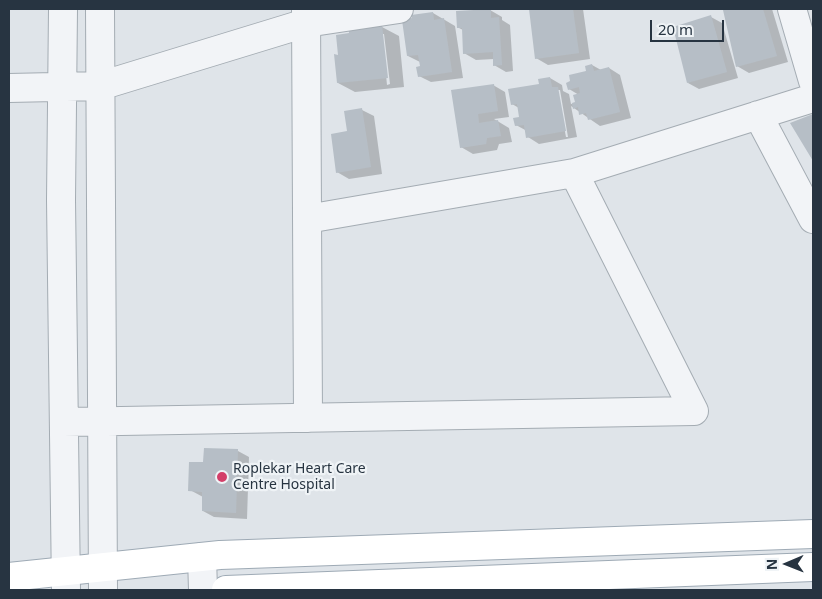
<!DOCTYPE html>
<style>
body{margin:0}
#map{position:relative;width:822px;height:599px;overflow:hidden;background:#dfe4e9;font-family:"Noto Sans",sans-serif}
canvas{display:block}
.frame{position:absolute;inset:0;border:10px solid #273441;pointer-events:none}
.north{position:absolute;left:762px;top:539px;width:50px;height:50px;-webkit-text-stroke:4px #eff3f6;paint-order:stroke;rotate:269deg;font-size:14px;font-weight:700;line-height:20px;text-align:center;color:#273441}
.north::after{content:'';display:block;margin:auto;width:18px;height:22px;background:#273441;clip-path:polygon(50% 0,100% 100%,50% 72%,0 100%)}
.scale{position:absolute;left:650px;top:20px;width:74px;height:22px;box-sizing:border-box;border:2px solid #273441;border-top:0;padding-left:6px;font-size:15px;line-height:18px;white-space:nowrap;color:#273441;-webkit-text-stroke:4px #eff3f6;paint-order:stroke}
</style>
<div id="map">
<canvas width="822" height="599"></canvas>
<div class="frame"></div>
<div class="north">N</div>
<div class="scale">20 m</div>
</div>
<script>
const ctx = document.querySelector('canvas').getContext('2d');
ctx.lineJoin = 'round';
function fillPath(path, color) { ctx.fillStyle = color; ctx.fill(path, 'evenodd'); }
const shape = rows => new Path2D(rows.map(r => 'M' + r).join(''));
function stroke(path, color, width, dash) { ctx.strokeStyle = color; ctx.lineWidth = width; ctx.lineCap = dash ? 'butt' : 'round'; ctx.setLineDash(dash || []); ctx.stroke(path); }
function drawText(font, color, halo, rows, align = 'center') {
  ctx.font = font + ' "Noto Sans",sans-serif'; ctx.lineWidth = 4.5; ctx.setLineDash([]); ctx.textBaseline = 'middle'; ctx.strokeStyle = halo; ctx.fillStyle = color; for (const [text, x, y, turn = 0] of rows) {
    ctx.save(); ctx.translate(x, y); ctx.rotate((+turn || 0) * Math.PI / 180); ctx.textAlign = isNaN(turn) ? turn : align; if (halo) ctx.strokeText(text, 0, 0); ctx.fillText(text, 0, 0); ctx.restore();
  }
}
fillPath(shape([
 [530,9,583,9,590,59,548,65,536,58],
 [732,9,772,9,788,62,749,73,737,66,724,11],
 [490,10,502,17,502,20,510,25,513,71,506,72,494,65,494,59,476,60,464,53,463,30,459,28],
 [433,13,455,26,463,78,431,82,419,76,422,67,420,62,408,56,414,19,413,16],
 [711,17,722,23,738,78,699,89,688,83],
 [382,27,399,36,404,87,355,92,338,83,340,56],
 [382,34,384,34,390,84,387,85],
 [592,65,601,70,609,68,620,75,631,118,600,126,571,106,577,137,539,144,528,137,527,131,516,125,521,118,519,108,512,104,550,78,562,85,563,91,569,94,571,104,577,103,579,95,569,89],
 [557,90,560,90,568,137,566,137],
 [493,85,505,92,509,117,494,119,509,128,512,142,499,144,497,150,473,154,461,147,453,91],
 [362,110,374,116,382,174,349,179,337,172,349,132],
 [238,451,249,457,247,519,214,517,203,511,203,497,190,490]
]), '#0003');
fillPath(shape([
 [491,9,491,18,499,17,502,65,493,66,493,52,463,54,462,28,457,28,456,11],
 [529,9,573,9,579,53,535,59],
 [728,9,763,9,777,56,736,67,723,10],
 [433,12,434,20,444,18,452,72,418,77,416,67,420,66,418,55,407,56,402,20,412,18,411,15],
 [711,15,727,72,687,83,673,27],
 [348,20,382,25,388,78,337,83,334,54,338,55,336,35,349,33],
 [592,64,594,71,609,67,620,112,588,120,586,113,579,115,578,107,573,109,572,103,575,102,573,95,580,93,579,87,568,90,566,83,570,81,569,75,586,71,585,66],
 [550,77,552,87,558,87,566,131,526,138,524,125,515,126,513,118,519,117,517,104,511,105,508,89,539,84,538,79],
 [494,84,498,111,478,114,479,123,498,120,501,136,487,138,486,144,460,148,451,90],
 [362,108,371,167,336,173,331,134,347,131,344,111],
 [813,114,813,161,790,123],
 [204,448,238,449,236,513,202,511,202,492,188,491,189,462,203,462]
]), '#b6bec6');
const minor = shape([
 [63,9,61,200,66,590],
 [100,9,103,590],
 [306,9,308,418],
 [792,9,813,81],
 [9,88,100,86,306,23,399,9],
 [758,115,813,219],
 [307,219,574,173,813,98],
 [64,422,694,411,574,173],
 [202,557,203,590]
]);
const major = shape([
 [9,577,220,555,813,534],
 [226,590,813,567]
]);
stroke(minor, '#a4acb3', 30);
stroke(major, '#9eaab5', 30);
stroke(minor, '#f2f4f7', 28);
stroke(major, '#fff', 28);
for (const [x, y, r, color] of [
 [222,477,6,"#d33f69"]
]) { const dot = new Path2D(); dot.arc(x, y, r, 0, 2 * Math.PI); ctx.fillStyle = color; ctx.fill(dot); stroke(dot, '#eff3f6', 2); }
drawText('14px', '#273441', '#eff3f6', [
 ["Roplekar Heart Care",233,469],
 ["Centre Hospital",233,485]
], 'left');
</script>
